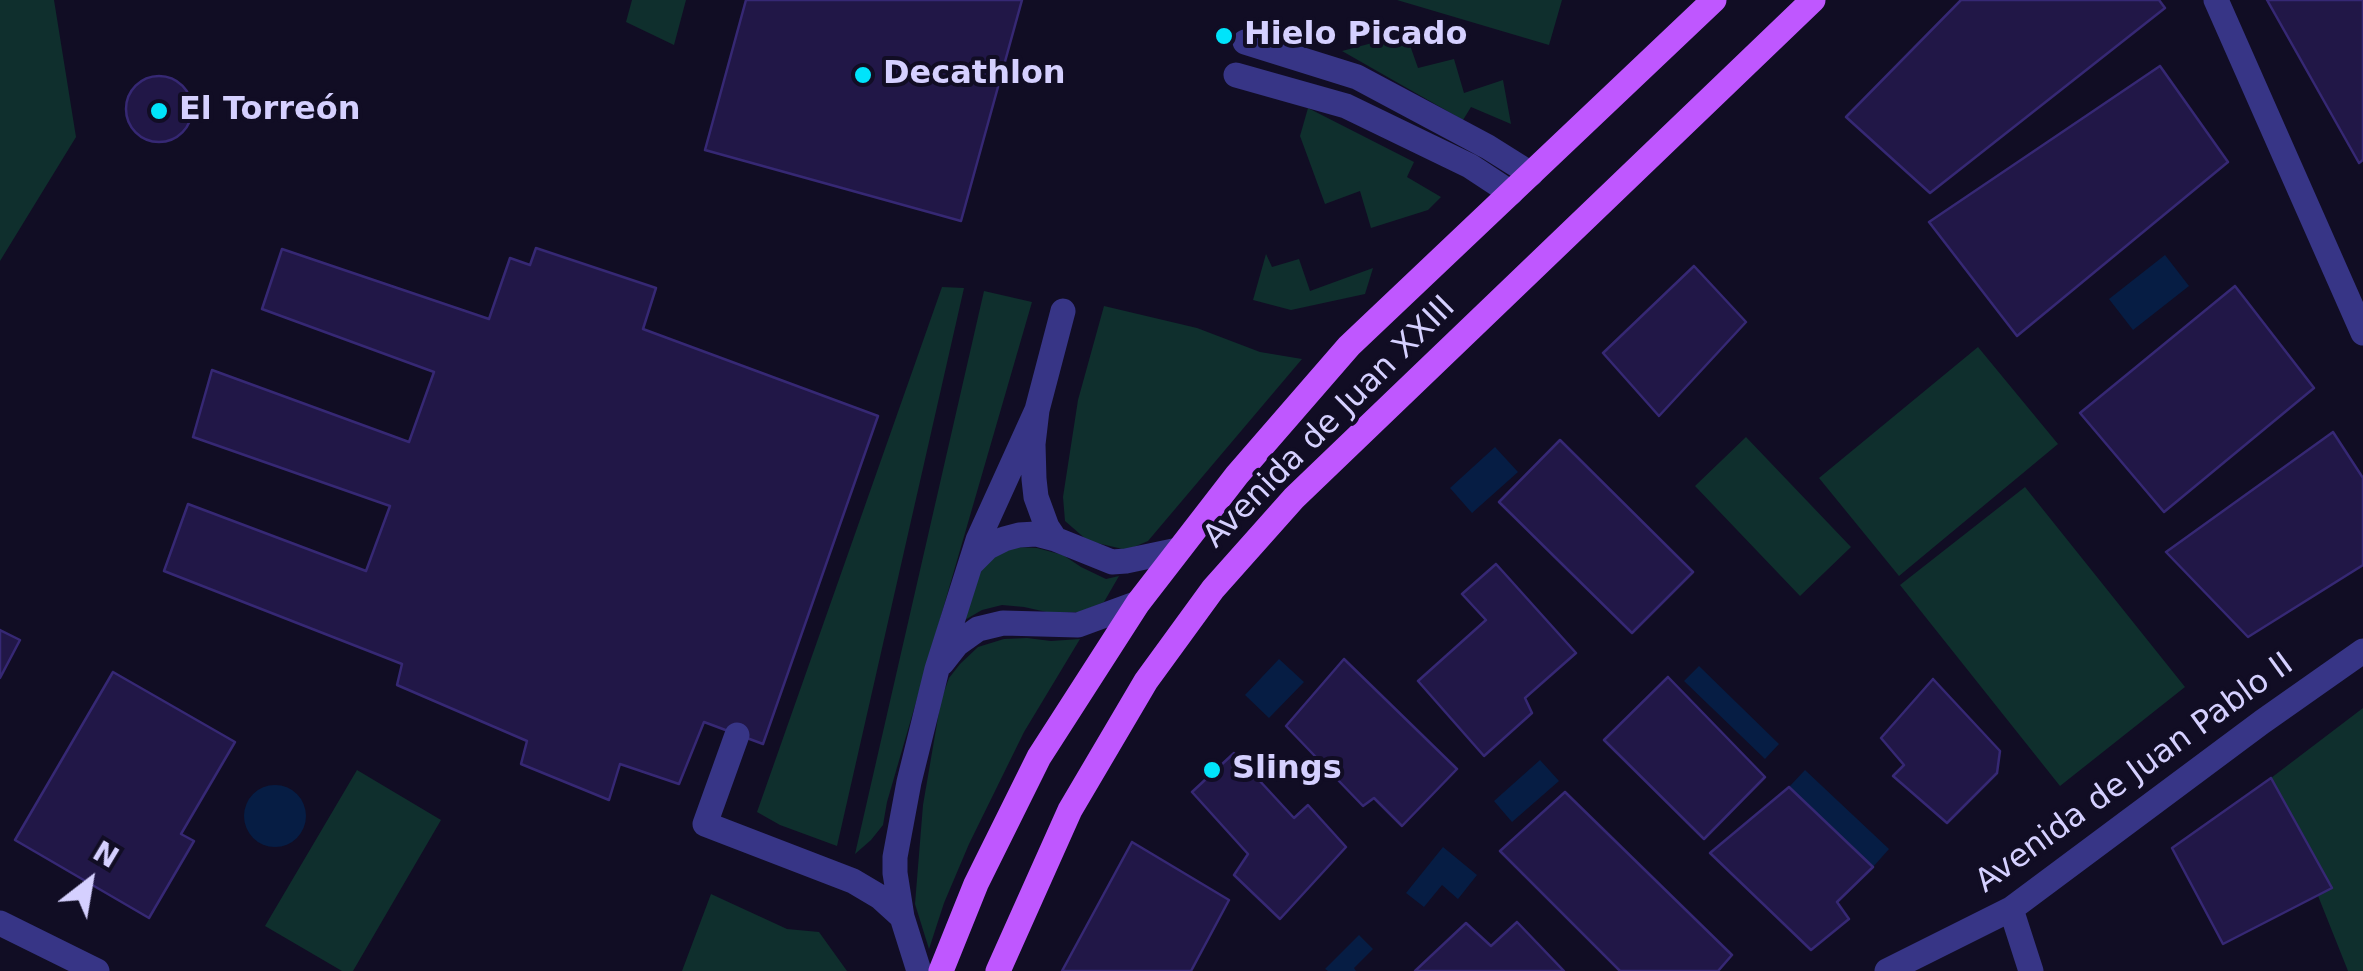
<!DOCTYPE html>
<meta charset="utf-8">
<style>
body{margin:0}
#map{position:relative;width:2363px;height:971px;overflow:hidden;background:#110d24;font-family:"DejaVu Sans",sans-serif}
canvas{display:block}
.north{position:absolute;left:40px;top:831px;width:100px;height:100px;-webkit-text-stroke:8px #110d24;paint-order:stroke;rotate:31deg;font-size:28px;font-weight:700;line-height:40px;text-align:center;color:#d5d0ff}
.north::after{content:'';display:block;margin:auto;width:35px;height:45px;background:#d5d0ff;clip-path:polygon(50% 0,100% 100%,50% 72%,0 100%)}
</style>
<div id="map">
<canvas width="2363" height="971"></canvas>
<div class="north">N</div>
</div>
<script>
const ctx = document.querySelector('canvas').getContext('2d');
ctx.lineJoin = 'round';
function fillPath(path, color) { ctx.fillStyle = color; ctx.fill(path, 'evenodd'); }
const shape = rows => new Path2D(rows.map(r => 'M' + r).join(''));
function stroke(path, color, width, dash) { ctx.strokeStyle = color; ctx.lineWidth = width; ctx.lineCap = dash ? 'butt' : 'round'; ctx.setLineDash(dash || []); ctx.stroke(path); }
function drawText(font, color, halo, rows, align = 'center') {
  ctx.font = font + ' "DejaVu Sans",sans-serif'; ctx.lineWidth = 8; ctx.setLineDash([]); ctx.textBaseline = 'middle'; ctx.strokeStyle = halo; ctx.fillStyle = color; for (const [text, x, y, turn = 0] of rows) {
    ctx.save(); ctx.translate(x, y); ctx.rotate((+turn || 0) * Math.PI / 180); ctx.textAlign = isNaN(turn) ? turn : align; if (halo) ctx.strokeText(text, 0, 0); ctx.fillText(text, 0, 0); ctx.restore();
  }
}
fillPath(shape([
 [0,0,54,0,76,137,0,261],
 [632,0,686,0,674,45,626,22],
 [1397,0,1562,0,1549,45],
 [1406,34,1418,68,1454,59,1464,93,1503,80,1511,124,1471,107,1463,120,1342,51],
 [1308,108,1414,162,1407,177,1441,197,1428,210,1371,228,1360,191,1325,204,1300,136],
 [1266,254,1272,267,1299,259,1310,291,1373,268,1365,294,1291,310,1253,300],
 [942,287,964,288,837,846,780,825,757,812],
 [984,291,1032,302,887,802,883,825,871,840,855,854],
 [1104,306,1197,328,1260,352,1302,359,1148,541,1127,550,1088,541,1065,521,1063,497,1078,400],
 [1978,347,2058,444,1899,576,1819,478],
 [1746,437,1851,547,1800,596,1695,486],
 [2025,487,2185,687,2060,786,1900,585],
 [1017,547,1037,548,1063,555,1081,567,1106,579,1119,576,1104,602,1080,612,1051,613,1024,607,1002,605,982,610,958,624,978,573,996,552],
 [1027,638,1051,641,1080,639,1024,732,969,844,944,903,929,949,915,904,923,805,941,700,949,678,960,664,978,647,1004,639],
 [2363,708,2363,971,2348,971,2271,778],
 [357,770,441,820,353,971,342,971,265,926],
 [711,894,787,929,819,932,847,971,682,971]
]), '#0f2f2d');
fillPath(shape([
 [2165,255,2189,286,2133,330,2109,299],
 [1495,447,1518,472,1472,513,1450,488],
 [1279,659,1304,682,1269,718,1245,695],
 [1699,666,1779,744,1765,759,1684,681],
 [1540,760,1559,781,1512,822,1494,801],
 [1805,770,1889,849,1873,867,1789,787],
 '244 816a31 31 0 1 1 62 0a31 31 0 1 1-62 0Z',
 [1443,847,1477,875,1458,899,1442,885,1424,907,1406,893],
 [1359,935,1373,949,1354,968,1356,971,1328,971,1325,969]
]), '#061d44');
const building = shape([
 [746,0,1022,0,961,221,705,150,746,0],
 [1961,0,2159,0,2165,8,1930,193,1846,117,1961,0],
 [2267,0,2363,0,2363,160,2359,163,2267,0],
 [2160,66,2228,162,2017,336,1929,222,2160,66],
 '126 109a33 33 0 1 1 66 0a33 33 0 1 1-66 0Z',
 [536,248,656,288,643,329,878,416,763,744,704,722,679,784,620,764,609,800,521,764,527,741,397,685,402,664,164,571,188,504,366,571,390,506,193,437,212,370,409,442,434,372,262,309,282,249,489,319,510,258,530,265,536,248],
 [1694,266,1746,322,1659,416,1603,353,1694,266],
 [2235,286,2314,388,2164,512,2080,413,2235,286],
 [2333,432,2363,478,2363,565,2248,637,2166,552,2333,432],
 [1560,440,1693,572,1632,633,1499,502,1560,440],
 [1496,564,1576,653,1525,698,1532,713,1484,756,1418,681,1486,620,1462,594,1496,564],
 [0,630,20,640,0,678,0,630],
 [1344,659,1457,769,1402,826,1374,798,1363,806,1286,726,1344,659],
 [113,672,235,742,181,834,194,841,149,918,15,840,113,672],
 [1668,677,1765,777,1704,839,1604,740,1668,677],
 [1933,679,2000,751,1997,773,1947,823,1893,776,1904,765,1881,738,1933,679],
 [1234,753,1294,818,1308,805,1346,847,1280,919,1234,875,1248,854,1192,792,1234,753],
 [2271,778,2332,888,2223,944,2172,848,2271,778],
 [1789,787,1873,867,1837,902,1849,919,1811,950,1710,853,1789,787],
 [1565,792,1732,955,1718,971,1620,971,1500,851,1565,792],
 [1132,842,1229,900,1191,971,1062,971,1132,842],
 [1517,922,1564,971,1415,971,1466,923,1491,946,1517,922]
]);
fillPath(building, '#211747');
stroke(building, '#362874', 2.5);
stroke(shape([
 [2216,0,2363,333],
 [1245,42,1357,77,1488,147,1531,174],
 [1236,75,1346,106,1470,166,1511,193],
 [1063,311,1037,410,1033,444,1034,479,1036,497,1047,527,1055,539,1112,562,1126,561,1178,550],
 [970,565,988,547,1004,539,1019,535,1036,534,1055,539],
 [942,663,957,644,978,629,1003,623,1078,625,1138,603],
 [737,735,705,824,853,881,880,897,902,917],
 [2011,909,2031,971],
 [0,923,97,971],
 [919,971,902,917,895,873,895,857,909,782,937,669,978,540,1037,410],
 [1887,971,2011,909,2262,722,2363,651]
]), '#373586', 25);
stroke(shape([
 [941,971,976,884,1039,757,1138,603,1237,475,1349,346,1714,0],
 [998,971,1070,810,1146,681,1213,589,1294,498,1813,0]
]), '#bf57ff', 25);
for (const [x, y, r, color] of [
 [1224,36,10,"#00e4fb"],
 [863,75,10,"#00e4fb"],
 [159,111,10,"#00e4fb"],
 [1212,770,10,"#00e4fb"]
]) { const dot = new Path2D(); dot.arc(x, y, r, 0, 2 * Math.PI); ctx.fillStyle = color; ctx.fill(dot); stroke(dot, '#110d24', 4); }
drawText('bold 32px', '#d5d0ff', '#110d24', [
 ["Hielo Picado",1244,36],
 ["Decathlon",883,75],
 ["El Torreón",179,111],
 ["Slings",1232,770]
], 'left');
drawText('32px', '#d5d0ff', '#110d24', [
 ["Avenida de Juan XXIII",1330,423,-45],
 ["Avenida de Juan Pablo II",2135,774,-36]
]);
</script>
